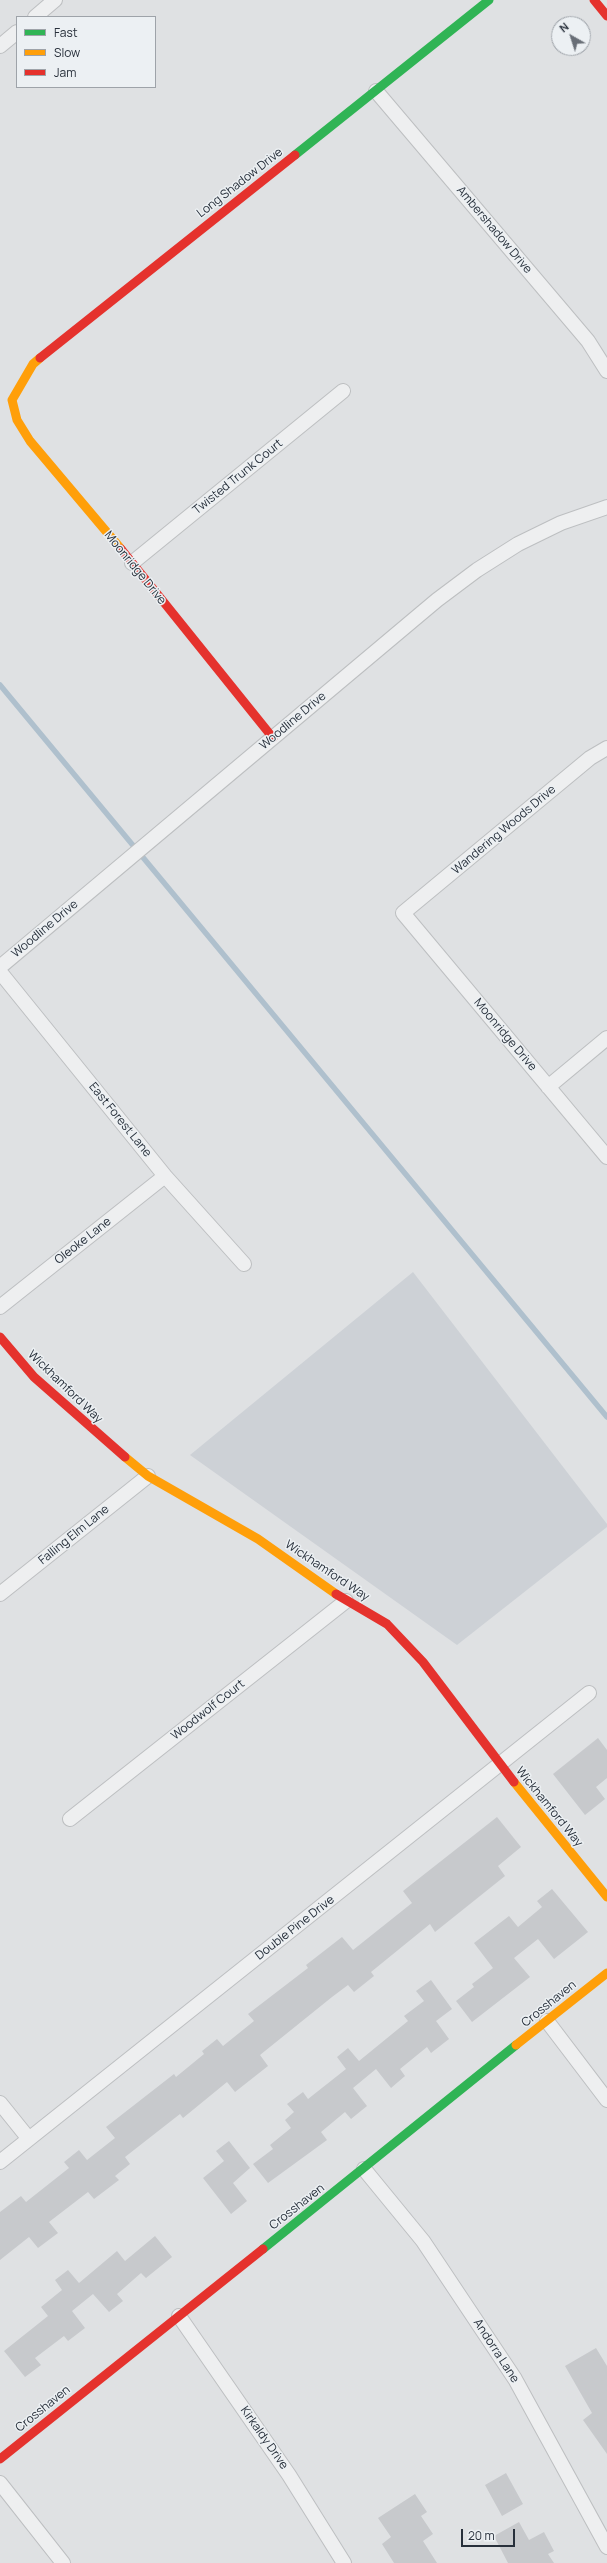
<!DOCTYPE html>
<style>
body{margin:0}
#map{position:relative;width:607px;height:2563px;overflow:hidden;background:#dfe1e3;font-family:Manrope,sans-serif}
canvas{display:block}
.legend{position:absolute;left:16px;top:16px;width:140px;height:72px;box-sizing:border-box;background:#ecf0f3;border:1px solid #9ea3a9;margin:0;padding:5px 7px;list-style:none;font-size:12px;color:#28303b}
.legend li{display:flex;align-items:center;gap:8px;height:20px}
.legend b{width:20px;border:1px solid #9ea3a9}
.north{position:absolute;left:551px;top:16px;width:40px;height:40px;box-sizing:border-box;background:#ecf0f3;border:1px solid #9ea3a9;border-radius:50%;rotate:321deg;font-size:11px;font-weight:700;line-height:16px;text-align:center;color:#28303b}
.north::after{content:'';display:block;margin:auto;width:14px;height:18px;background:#686e76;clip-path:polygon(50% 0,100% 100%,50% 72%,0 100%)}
.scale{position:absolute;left:461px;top:2529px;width:54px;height:18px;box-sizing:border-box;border:2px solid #28303b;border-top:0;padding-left:5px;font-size:12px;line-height:14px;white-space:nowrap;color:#28303b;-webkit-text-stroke:3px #ecf0f3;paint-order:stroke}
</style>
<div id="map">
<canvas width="607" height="2563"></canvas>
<ul class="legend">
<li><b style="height:5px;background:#30b455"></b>Fast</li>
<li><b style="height:5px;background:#ff9f0a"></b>Slow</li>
<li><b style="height:5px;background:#e5322d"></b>Jam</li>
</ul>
<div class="north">N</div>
<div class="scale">20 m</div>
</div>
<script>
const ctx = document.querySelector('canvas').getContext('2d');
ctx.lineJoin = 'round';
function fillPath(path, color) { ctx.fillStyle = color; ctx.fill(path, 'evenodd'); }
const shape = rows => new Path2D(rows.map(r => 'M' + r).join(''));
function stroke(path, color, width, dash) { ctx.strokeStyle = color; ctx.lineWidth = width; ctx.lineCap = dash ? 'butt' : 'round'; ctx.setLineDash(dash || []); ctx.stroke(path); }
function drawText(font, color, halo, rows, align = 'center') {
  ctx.font = font + ' Manrope,sans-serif'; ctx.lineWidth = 3; ctx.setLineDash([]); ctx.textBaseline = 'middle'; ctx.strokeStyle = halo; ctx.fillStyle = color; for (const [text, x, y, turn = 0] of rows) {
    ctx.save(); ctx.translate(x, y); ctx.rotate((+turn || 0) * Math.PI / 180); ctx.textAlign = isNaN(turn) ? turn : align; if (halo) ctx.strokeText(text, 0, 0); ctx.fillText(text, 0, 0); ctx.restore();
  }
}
fillPath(shape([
 [413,1272,607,1524,607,1527,457,1645,190,1455]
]), '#cdd1d6');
stroke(shape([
 [0,685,607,1417]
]), '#afc0cd', 5.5);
fillPath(shape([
 [598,1738,607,1750,607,1778,596,1787,605,1799,585,1815,553,1774],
 [497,1817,521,1847,498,1866,505,1876,435,1932,430,1924,371,1972,374,1976,354,1992,348,1985,332,1997,260,2055,268,2066,235,2092,227,2082,183,2118,180,2114,125,2157,130,2164,115,2176,119,2180,94,2199,88,2192,49,2222,58,2233,38,2248,29,2237,0,2260,0,2212,21,2196,26,2202,69,2168,64,2162,79,2150,87,2160,115,2138,106,2127,174,2074,176,2077,204,2054,202,2051,217,2039,223,2046,254,2021,248,2014,308,1968,306,1965,342,1937,353,1950,412,1903,403,1891],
 [552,1889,588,1932,554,1959,538,1939,514,1958,530,1977,472,2022,456,2001,474,1987,472,1984,493,1968,474,1943,509,1916,518,1927,542,1907,537,1901],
 [431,1980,452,2009,436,2021,449,2039,431,2053,427,2047,400,2069,405,2076,391,2088,376,2069,353,2088,367,2106,351,2119,345,2112,321,2132,327,2140,268,2183,253,2164,273,2149,270,2145,291,2128,285,2120,294,2112,287,2104,303,2092,308,2099,346,2069,337,2057,348,2048,359,2061,408,2021,404,2016,424,2001,416,1991],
 [229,2141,250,2168,233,2183,247,2201,231,2214,203,2178,224,2161,216,2151],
 [155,2236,172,2257,146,2278,141,2273,117,2294,123,2301,109,2312,93,2294,72,2311,85,2328,68,2341,64,2336,35,2358,41,2365,25,2377,4,2351,48,2316,41,2307,62,2290,55,2280,68,2270,79,2283,117,2251,125,2261],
 [596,2348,607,2366,607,2454,583,2420,592,2413,565,2366],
 [506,2473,523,2504,502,2516,485,2485],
 [415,2494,427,2512,421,2516,433,2534,423,2541,437,2563,394,2563,382,2544,391,2537,378,2518],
 [519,2522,529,2540,544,2532,554,2551,548,2554,554,2563,508,2563,494,2536]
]), '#c7c9cc');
const street = shape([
 [35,17,55,0],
 [0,46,17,32],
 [376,91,588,341,607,371],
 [132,563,343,391],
 [607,748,590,758,403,913,607,1157],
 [0,967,437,600,477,570,518,544,561,523,607,507],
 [0,972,165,1176,244,1264],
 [548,1087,607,1038],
 [0,1307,165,1176],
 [0,1594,148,1476],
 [70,1819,346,1601],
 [547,2021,607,2100],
 [0,2103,29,2139],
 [0,2162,589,1693],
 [364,2169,423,2241,515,2379,607,2547],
 [179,2316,289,2475,344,2563],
 [0,2483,63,2563]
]);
stroke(street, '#bdbfc1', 16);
stroke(street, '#eeeff0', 14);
stroke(shape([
 [295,155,489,0],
 [263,2249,516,2045]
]), '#30b455', 9);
stroke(shape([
 [40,358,33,364,12,400,17,420,30,441,121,549],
 [125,1457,148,1476,258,1539,336,1594],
 [514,1782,607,1897],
 [516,2045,607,1973]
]), '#ff9f0a', 9);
stroke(shape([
 [594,0,607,16],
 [40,358,295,155],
 [121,549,273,738],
 [0,1337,34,1377,125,1457],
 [336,1594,387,1624,423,1662,514,1782],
 [0,2459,263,2249]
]), '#e5322d', 9);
drawText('12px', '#28303b', '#ecf0f3', [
 ["Long Shadow Drive",240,183,-38],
 ["Ambershadow Drive",494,230,50],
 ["Twisted Trunk Court",238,477,-39],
 ["Moonridge Drive",135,568,51],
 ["Woodline Drive",293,721,-40],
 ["Wandering Woods Drive",504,830,-40],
 ["Woodline Drive",45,929,-40],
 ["Moonridge Drive",505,1035,50],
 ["East Forest Lane",120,1120,51],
 ["Oleoke Lane",83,1241,-38],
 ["Wickhamford Way",65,1387,44],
 ["Falling Elm Lane",74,1535,-39],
 ["Wickhamford Way",327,1571,34],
 ["Woodwolf Court",208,1710,-38],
 ["Wickhamford Way",549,1807,51],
 ["Double Pine Drive",295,1928,-38],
 ["Crosshaven",549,2004,-39],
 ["Crosshaven",297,2207,-38],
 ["Andorra Lane",496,2351,57],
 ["Crosshaven",43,2409,-39],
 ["Kirkaldy Drive",264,2438,55]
]);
</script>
